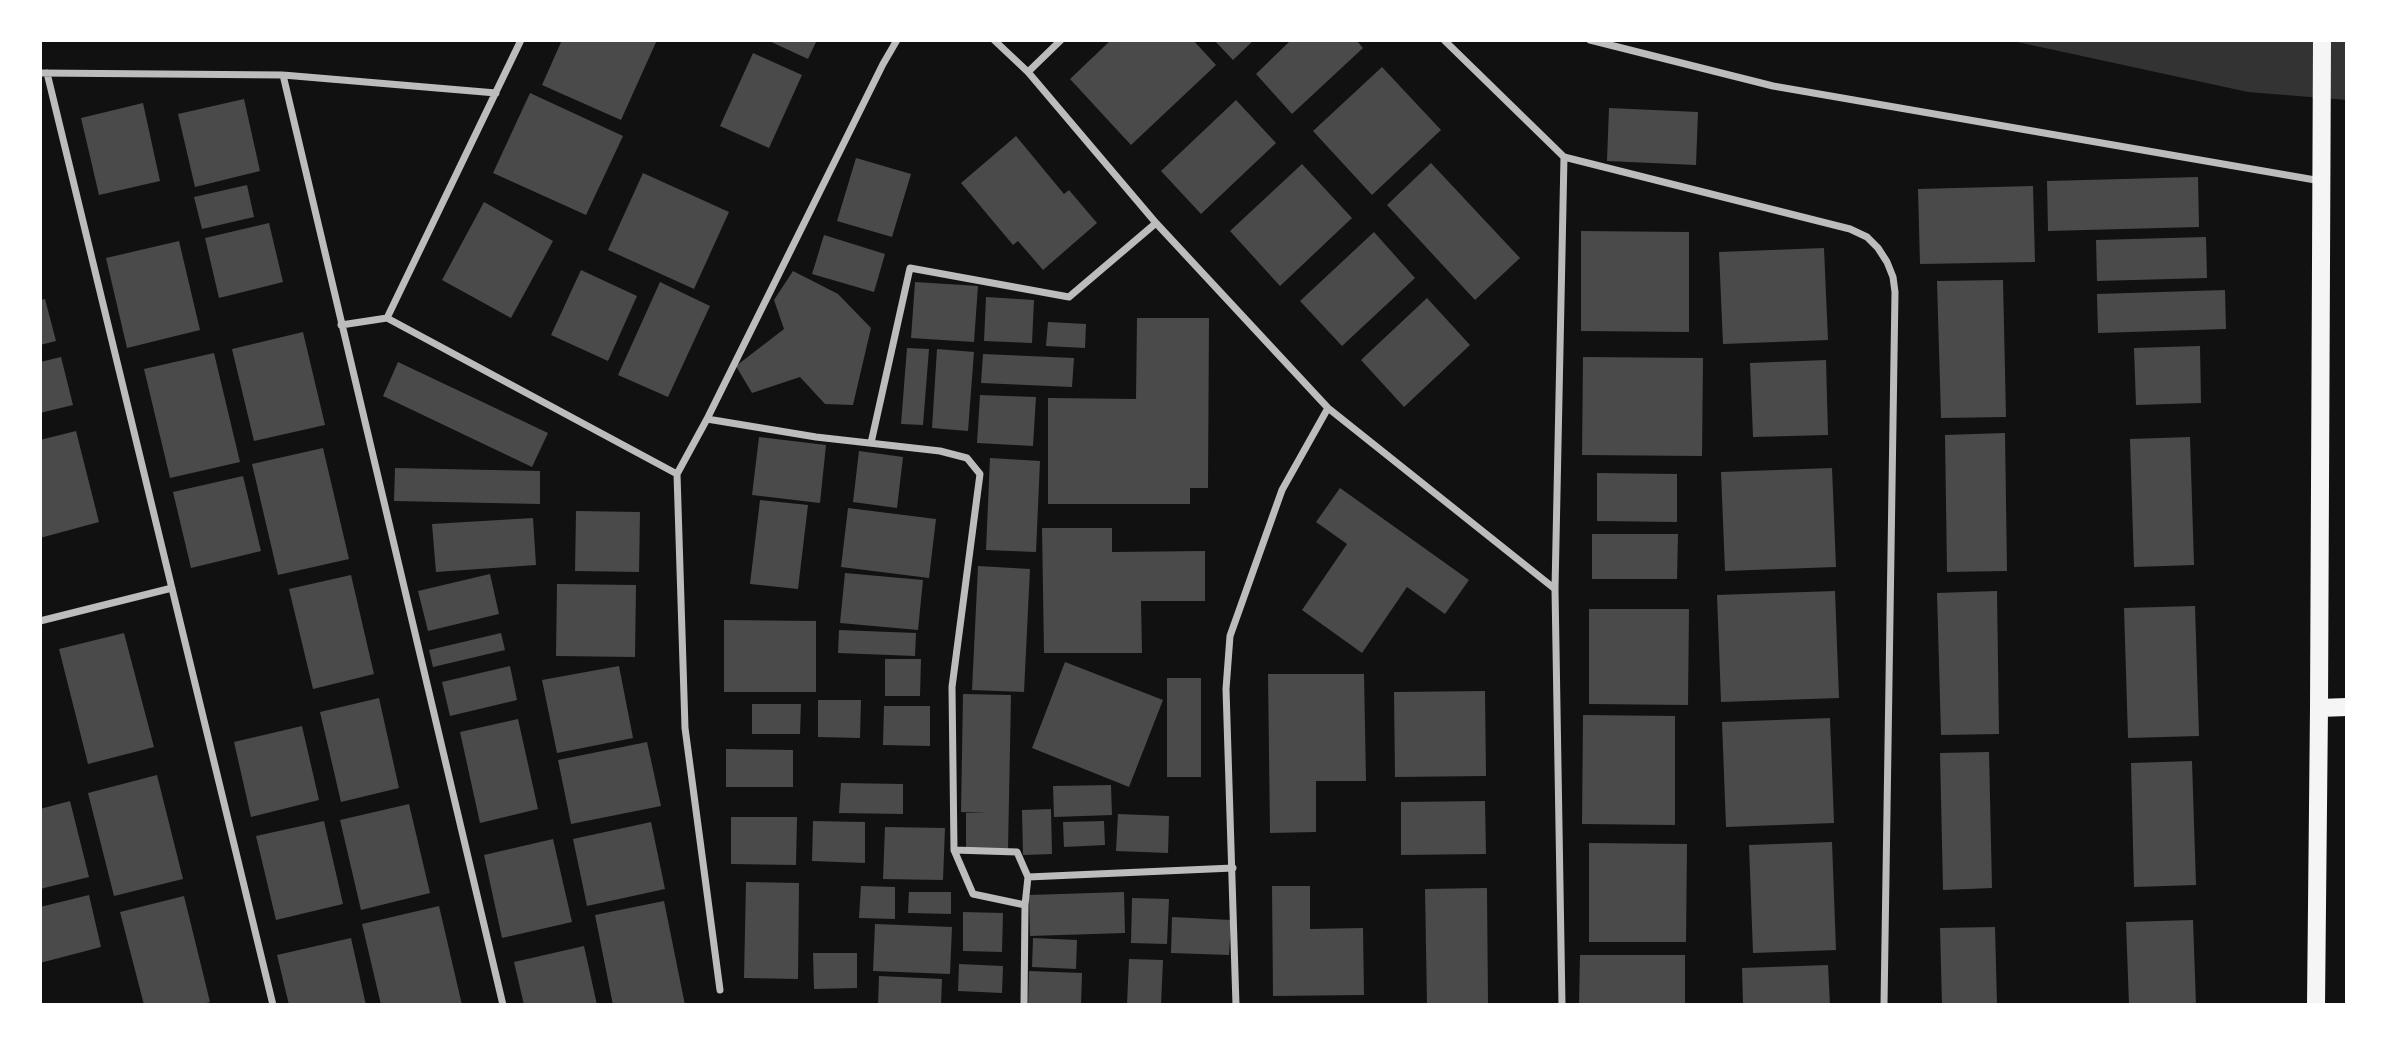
<!DOCTYPE html>
<style>
body{margin:0}
#map{position:relative;width:2387px;height:1045px;overflow:hidden;background:#111;font-family:"Sofia Sans Condensed",sans-serif}
canvas{display:block}
.frame{position:absolute;inset:0;border:42px solid #fff;pointer-events:none}
</style>
<div id="map">
<canvas width="2387" height="1045"></canvas>
<div class="frame"></div>
</div>
<script>
const ctx = document.querySelector('canvas').getContext('2d');
ctx.lineJoin = 'round';
function fillPath(path, color) { ctx.fillStyle = color; ctx.fill(path, 'evenodd'); }
const shape = rows => new Path2D(rows.map(r => 'M' + r).join(''));
function stroke(path, color, width, dash) { ctx.strokeStyle = color; ctx.lineWidth = width; ctx.lineCap = dash ? 'butt' : 'round'; ctx.setLineDash(dash || []); ctx.stroke(path); }
fillPath(shape([
 [2008,40,2347,40,2347,100,2248,92]
]), '#333');
fillPath(shape([
 [562,40,657,40,621,120,542,85],
 [767,40,817,40,808,59],
 [1111,40,1193,40,1216,65,1131,145,1070,79],
 [1214,40,1254,40,1233,60],
 [1291,40,1356,40,1363,48,1292,114,1256,74],
 [753,53,802,75,769,148,720,126],
 [1382,67,1441,130,1372,195,1313,131],
 [530,93,623,136,586,215,493,173],
 [244,99,260,171,195,187,178,114],
 [1236,100,1276,143,1201,214,1161,171],
 [143,103,160,181,99,195,81,118],
 [1609,108,1698,112,1696,165,1607,161],
 [1016,136,1064,194,1069,190,1097,223,1043,270,1018,241,1013,245,961,183],
 [856,158,911,174,892,237,837,221],
 [1431,163,1520,258,1475,300,1387,205],
 [1302,164,1352,218,1280,286,1230,231],
 [643,173,729,212,694,289,608,250],
 [2198,177,2199,227,2048,231,2047,181],
 [247,185,254,217,202,229,194,197],
 [2033,186,2035,262,1920,264,1918,189],
 [484,202,553,241,511,318,442,280],
 [269,223,283,282,219,298,205,238],
 [1581,231,1689,232,1689,332,1581,331],
 [1374,232,1415,278,1342,346,1300,301],
 [824,235,885,254,874,292,812,274],
 [2206,237,2207,278,2097,281,2096,240],
 [179,241,200,330,127,348,106,258],
 [1824,248,1828,340,1723,344,1719,252],
 [581,270,637,296,608,361,551,335],
 [793,271,838,294,871,328,853,405,825,404,800,377,752,393,736,366,784,329,774,300],
 [2003,280,2006,417,1941,418,1937,281],
 [660,282,710,306,668,397,618,375],
 [915,282,978,286,974,342,911,338],
 [2225,290,2226,329,2098,333,2097,294],
 [986,297,1034,300,1032,343,984,341],
 [1427,298,1470,345,1404,407,1361,360],
 [45,299,56,341,40,345,40,300],
 [1137,318,1209,318,1208,488,1190,488,1190,504,1048,504,1048,398,1136,399],
 [1048,322,1086,324,1085,348,1046,346],
 [303,332,325,425,254,441,232,349],
 [2200,346,2201,403,2136,405,2134,348],
 [907,348,929,349,923,425,901,424],
 [937,349,974,352,968,431,932,428],
 [214,353,240,462,170,478,144,369],
 [983,354,1074,358,1072,387,981,383],
 [61,357,73,405,40,413,40,362],
 [1583,357,1703,358,1702,456,1582,455],
 [1826,360,1828,435,1753,437,1750,363],
 [398,362,548,433,532,467,383,396],
 [980,395,1036,397,1033,446,977,443],
 [76,431,99,522,40,538,40,440],
 [2005,433,2007,571,1947,572,1945,435],
 [759,437,826,445,820,503,752,495],
 [2190,437,2194,565,2134,567,2130,439],
 [323,448,349,559,278,575,252,464],
 [859,451,903,457,897,508,853,502],
 [990,458,1040,461,1036,552,986,550],
 [395,468,540,471,540,504,394,501],
 [1832,468,1836,567,1725,571,1721,472],
 [1597,473,1677,474,1677,522,1597,521],
 [243,476,261,551,191,568,173,492],
 [1340,488,1469,580,1445,614,1407,587,1362,653,1302,610,1347,544,1316,522],
 [760,500,808,505,798,589,750,584],
 [848,508,936,519,929,578,841,567],
 [576,511,640,512,639,572,575,571],
 [533,518,536,565,436,572,432,524],
 [1042,528,1112,528,1112,552,1205,551,1205,601,1141,601,1142,653,1044,653],
 [1592,534,1678,534,1677,579,1592,579],
 [978,566,1030,569,1024,692,972,690],
 [845,573,923,580,918,630,840,623],
 [490,574,499,614,428,631,418,591],
 [351,575,374,674,313,689,289,589],
 [557,584,636,585,635,657,556,656],
 [1835,591,1839,698,1721,702,1717,595],
 [1997,591,1999,734,1941,735,1937,593],
 [2195,606,2199,736,2128,738,2124,608],
 [1589,609,1689,609,1688,705,1589,704],
 [724,620,816,621,816,692,724,692],
 [839,630,916,633,915,656,838,653],
 [124,633,154,747,88,764,59,649],
 [501,633,505,650,433,667,429,650],
 [885,659,921,659,920,696,885,696],
 [1065,662,1163,700,1129,787,1032,748],
 [510,666,517,700,450,716,442,682],
 [619,666,633,738,557,753,542,680],
 [1268,674,1364,674,1366,781,1316,781,1316,832,1270,833],
 [1167,678,1201,678,1201,777,1167,777],
 [1485,691,1486,776,1395,777,1394,692],
 [963,694,1011,695,1008,850,966,849,966,813,986,813,961,812],
 [379,698,399,788,341,802,320,712],
 [818,700,861,700,860,738,818,737],
 [752,704,801,704,800,734,752,734],
 [884,706,930,706,930,746,883,745],
 [1583,715,1675,716,1675,825,1582,824],
 [1830,718,1834,823,1726,827,1722,722],
 [518,719,538,809,480,823,460,732],
 [302,726,319,800,251,817,234,742],
 [647,742,661,806,571,824,558,760],
 [726,749,793,750,793,787,726,787],
 [1989,752,1992,888,1943,890,1940,753],
 [2192,761,2196,885,2134,887,2131,763],
 [157,775,183,879,114,896,88,793],
 [841,783,903,784,903,814,839,813],
 [1111,785,1112,815,1054,817,1053,786],
 [70,801,89,877,40,889,40,809],
 [1485,801,1486,854,1401,855,1401,802],
 [409,804,430,893,361,910,340,820],
 [1051,809,1052,854,1023,855,1022,810],
 [1118,814,1169,816,1168,853,1116,851],
 [731,817,797,817,796,865,731,864],
 [324,821,343,904,276,920,256,836],
 [813,821,865,822,865,863,812,861],
 [1104,821,1105,845,1064,847,1063,822],
 [651,822,665,889,587,906,573,839],
 [885,827,945,828,943,880,883,879],
 [553,839,572,922,502,938,484,855],
 [1832,842,1836,950,1753,953,1749,845],
 [1589,843,1687,844,1686,942,1589,942],
 [746,882,799,883,798,979,744,978],
 [861,886,895,887,895,919,859,918],
 [1272,886,1310,886,1310,929,1363,928,1364,995,1273,996],
 [1487,888,1488,1005,1427,1005,1425,889],
 [909,892,951,892,951,914,908,913],
 [1124,892,1125,933,1030,936,1029,895],
 [89,895,101,947,40,963,40,907],
 [184,896,210,1002,199,1005,144,1005,120,912],
 [1132,898,1169,899,1167,944,1131,943],
 [664,901,685,1005,613,1005,595,915],
 [439,906,462,1005,381,1005,362,924],
 [963,912,1003,913,1002,952,963,951],
 [1172,917,1231,920,1229,955,1171,953],
 [2193,920,2196,1005,2129,1005,2126,922],
 [875,924,952,927,950,974,873,971],
 [1995,927,1997,1005,1942,1005,1940,928],
 [351,938,366,1005,289,1005,277,955],
 [1033,938,1077,940,1076,969,1032,967],
 [584,946,597,1005,524,1005,514,962],
 [813,953,857,953,857,988,814,989],
 [1580,955,1685,955,1685,1005,1579,1005],
 [1129,959,1163,960,1161,1005,1127,1004],
 [959,964,1003,966,1002,993,958,991],
 [1828,965,1830,1005,1743,1005,1742,968],
 [1029,971,1082,973,1081,1005,1028,1005],
 [879,976,942,979,941,1005,878,1005]
]), '#4a4a4a');
stroke(shape([
 [994,40,1028,72,1156,223,1328,408,1555,589],
 [1444,40,1564,157,1850,229,1867,237,1878,248,1887,262,1893,277,1895,292,1884,1005],
 [1590,40,1773,86,2321,181],
 [1028,72,1061,40],
 [40,73,283,75,496,93],
 [47,73,273,1005],
 [283,75,503,1005],
 [387,318,677,474],
 [341,325,387,318,521,40],
 [707,419,816,437,940,451,967,458,980,474,952,687,954,850,973,894,1025,905],
 [871,443,910,268,1069,297,1156,223],
 [40,621,172,588],
 [954,850,1017,852,1028,877,1025,905,1024,1005],
 [1028,877,1233,868],
 [720,990,685,728,677,474,707,419,883,64,897,40],
 [1236,1005,1226,689,1230,636,1282,490,1328,408],
 [1562,1005,1555,589,1564,157]
]), '#bcbcbc', 7);
stroke(shape([
 [2319,708,2347,707],
 [2316,1005,2319,708,2322,40]
]), '#f5f5f5', 18);
</script>
